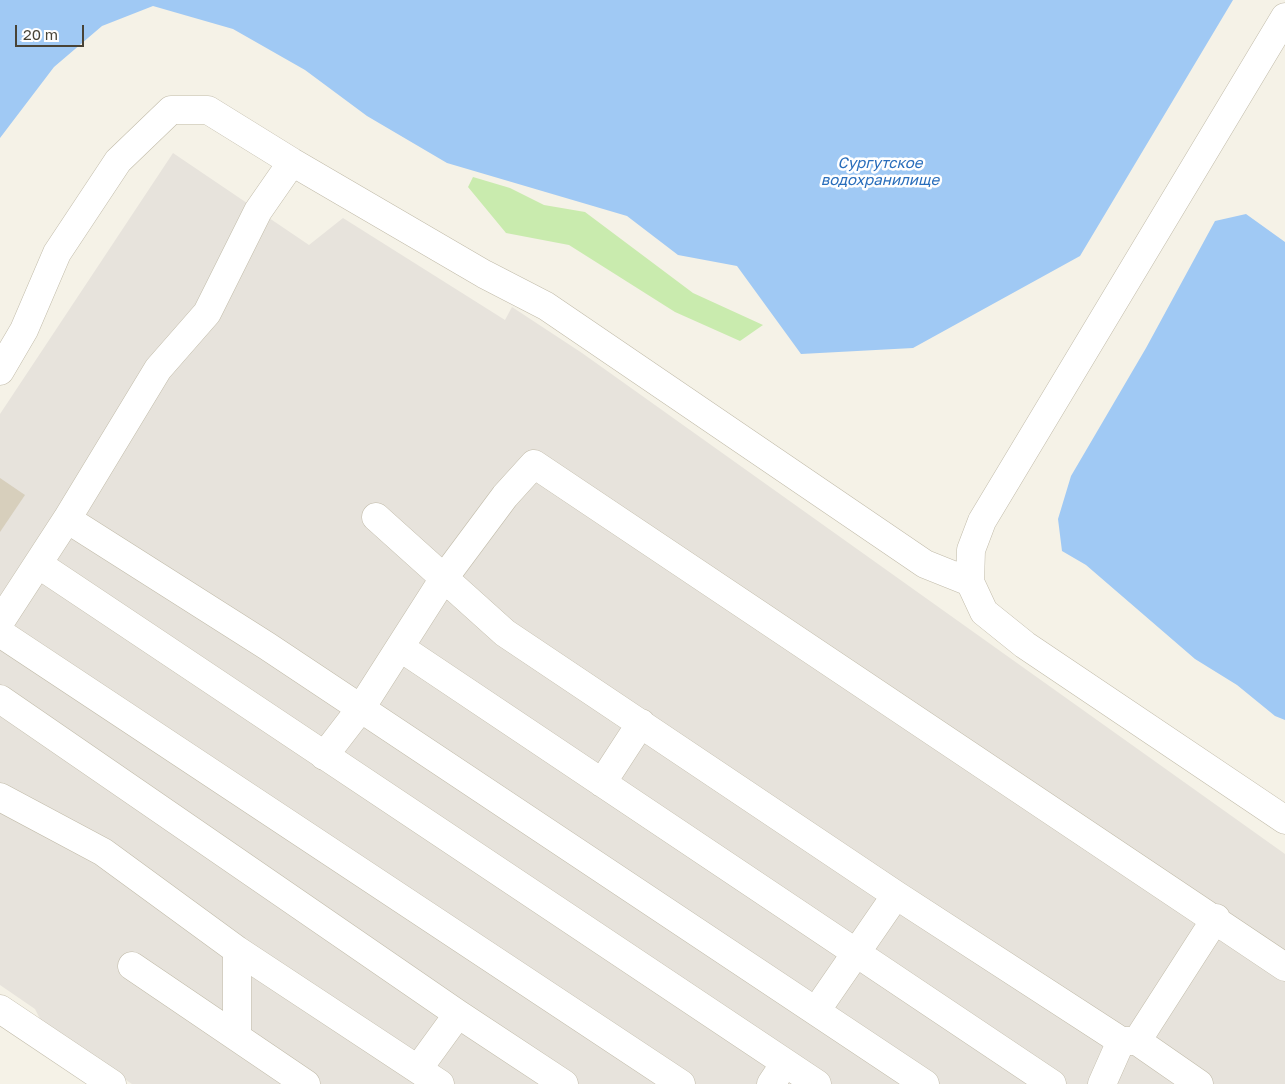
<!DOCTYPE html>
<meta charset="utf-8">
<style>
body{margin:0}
#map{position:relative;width:1285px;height:1084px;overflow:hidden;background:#f5f2e7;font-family:"Golos Text",sans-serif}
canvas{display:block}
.scale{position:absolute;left:15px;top:25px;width:69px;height:22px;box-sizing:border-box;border:2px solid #484336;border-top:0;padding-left:6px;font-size:15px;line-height:18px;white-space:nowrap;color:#484336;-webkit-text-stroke:4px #fff;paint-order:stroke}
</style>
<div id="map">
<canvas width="1285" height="1084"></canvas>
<div class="scale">20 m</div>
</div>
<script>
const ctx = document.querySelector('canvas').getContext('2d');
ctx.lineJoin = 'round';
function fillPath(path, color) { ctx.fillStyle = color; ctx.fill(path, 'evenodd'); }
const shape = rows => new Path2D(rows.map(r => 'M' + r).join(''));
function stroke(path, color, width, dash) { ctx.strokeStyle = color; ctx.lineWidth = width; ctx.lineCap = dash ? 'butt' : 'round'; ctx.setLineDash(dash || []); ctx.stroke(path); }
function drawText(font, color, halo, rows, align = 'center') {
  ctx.font = font + ' "Golos Text",sans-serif'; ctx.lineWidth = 5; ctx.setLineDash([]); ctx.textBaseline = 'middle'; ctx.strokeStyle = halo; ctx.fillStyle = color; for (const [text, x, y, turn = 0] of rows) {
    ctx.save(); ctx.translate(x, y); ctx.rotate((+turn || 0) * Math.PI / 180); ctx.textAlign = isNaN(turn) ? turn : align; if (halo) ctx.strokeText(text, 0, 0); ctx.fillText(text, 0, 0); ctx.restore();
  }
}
fillPath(shape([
 [173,153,309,245,343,218,505,320,512,307,582,353,1285,854,1285,1084,132,1084,44,1027,35,1009,0,985,0,414]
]), '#e7e3dc');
fillPath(shape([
 [473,177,510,188,544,205,585,212,693,293,763,325,740,341,675,312,569,245,506,233,468,187]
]), '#c9ebae');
fillPath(shape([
 [0,0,1233,0,1080,256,913,348,801,354,737,266,678,255,627,216,447,163,367,116,305,70,233,29,153,6,102,26,54,67,0,138],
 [1246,214,1285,242,1285,720,1275,716,1237,685,1195,659,1086,565,1062,551,1058,519,1071,476,1146,348,1215,221]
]), '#a0c9f4');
fillPath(shape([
 [0,478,25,495,0,532]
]), '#d7cfbc');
const minor = shape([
 [1285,17,982,521,971,550,970,582,984,612,1025,645,1285,820],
 [0,371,24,330,57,253,118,161,171,110,208,110,292,162,484,274,546,306,925,564,970,582],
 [376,517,505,633,896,895,1121,1041,1137,1041,1199,1084],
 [67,519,267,646,925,1084],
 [38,564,817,1084],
 [0,622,67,519,158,369,207,313,258,211,292,162],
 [0,633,681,1084],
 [401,648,1052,1084],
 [0,699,458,1014,564,1084],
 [324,756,361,708,444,578,505,496,534,464,1285,967],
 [602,783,641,723],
 [0,797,103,852,237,950,440,1084],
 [132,966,306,1084],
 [0,1009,112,1084],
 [816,1011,896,895],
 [237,1037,237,950],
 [1137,1041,1216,918],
 [418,1069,458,1014],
 [771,1084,785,1063],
 [1102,1084,1121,1041]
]);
stroke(minor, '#c1bba9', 29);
stroke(minor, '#fff', 28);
drawText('italic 15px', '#286dbb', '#fff', [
 ["Сургутское",880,163],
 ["водохранилище",880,180]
]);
</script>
